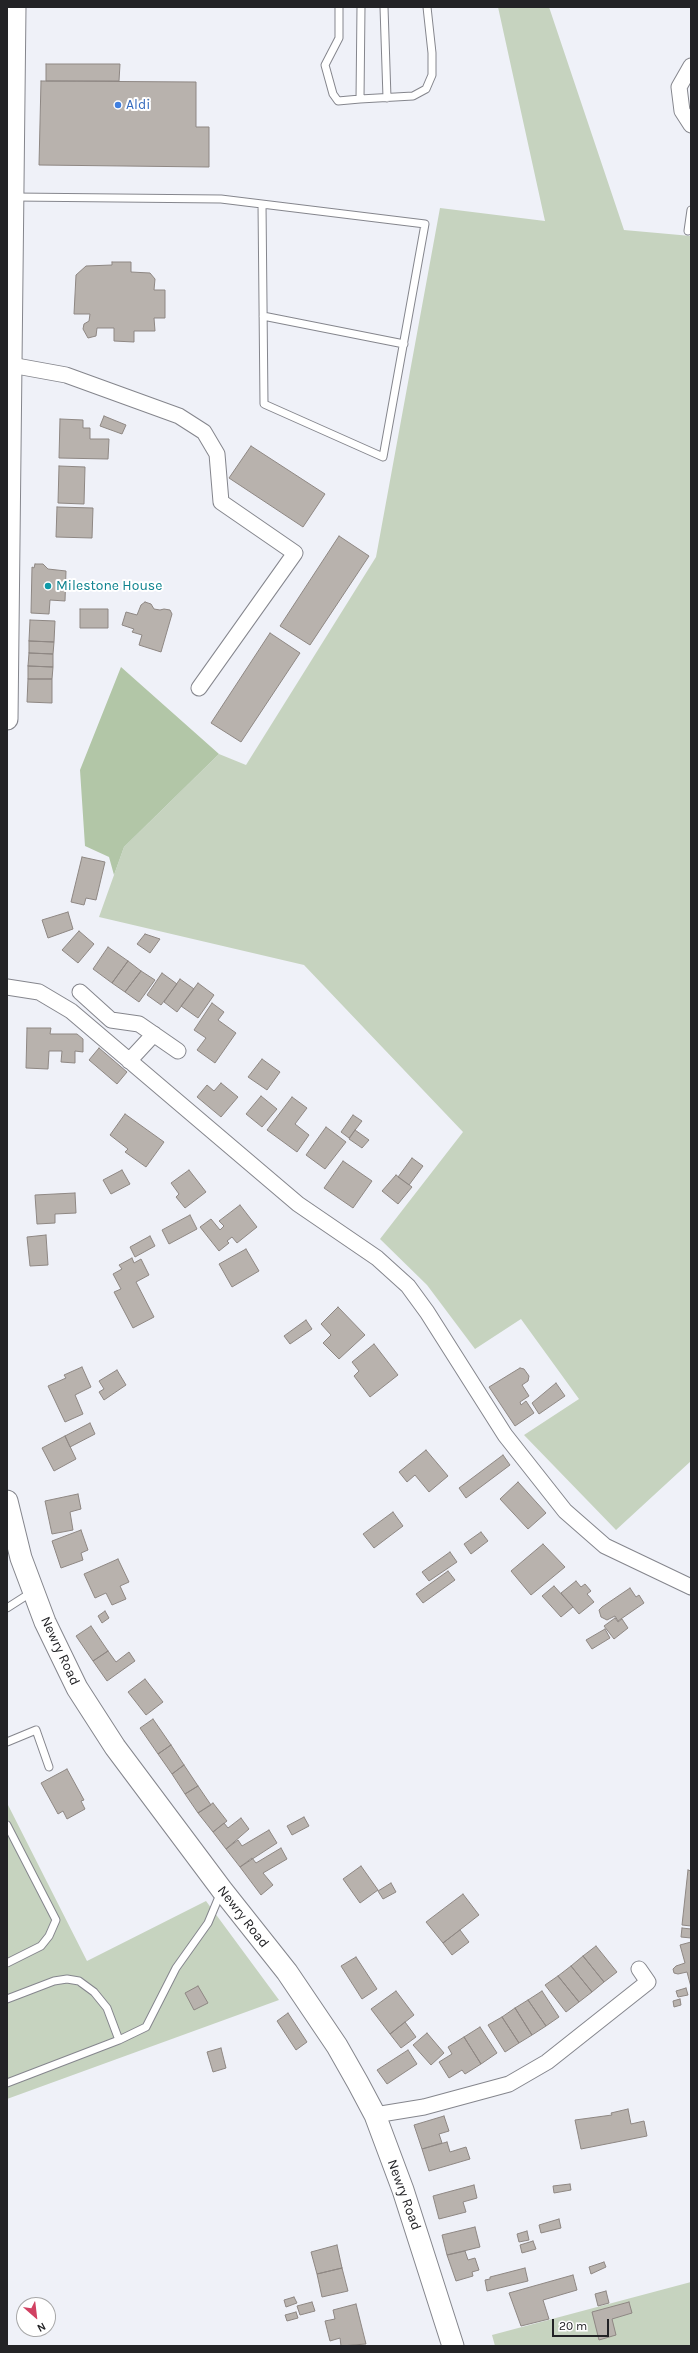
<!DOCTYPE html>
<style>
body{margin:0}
#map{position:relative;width:698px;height:2353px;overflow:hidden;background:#eff1f8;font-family:Karla,sans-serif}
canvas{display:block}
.frame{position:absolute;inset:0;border:8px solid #232326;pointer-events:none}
.north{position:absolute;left:16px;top:2297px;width:40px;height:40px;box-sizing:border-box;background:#fff;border:1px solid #a7a7a8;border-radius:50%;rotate:152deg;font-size:11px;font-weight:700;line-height:16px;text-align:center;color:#232326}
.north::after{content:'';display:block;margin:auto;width:14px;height:18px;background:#d14162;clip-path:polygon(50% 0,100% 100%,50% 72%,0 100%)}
.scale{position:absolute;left:552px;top:2319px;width:57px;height:18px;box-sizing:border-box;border:2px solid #232326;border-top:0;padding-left:5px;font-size:12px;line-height:14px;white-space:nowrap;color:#232326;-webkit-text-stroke:3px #fff;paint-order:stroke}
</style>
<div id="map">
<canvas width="698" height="2353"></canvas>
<div class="frame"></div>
<div class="north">N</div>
<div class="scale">20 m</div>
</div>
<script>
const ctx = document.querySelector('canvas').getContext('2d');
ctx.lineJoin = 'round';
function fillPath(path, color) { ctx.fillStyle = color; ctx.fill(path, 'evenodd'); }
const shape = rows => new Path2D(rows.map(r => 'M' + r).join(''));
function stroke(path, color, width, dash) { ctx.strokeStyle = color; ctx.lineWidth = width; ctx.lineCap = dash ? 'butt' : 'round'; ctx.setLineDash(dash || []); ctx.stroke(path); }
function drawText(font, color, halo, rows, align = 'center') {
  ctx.font = font + ' Karla,sans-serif'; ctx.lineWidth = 4; ctx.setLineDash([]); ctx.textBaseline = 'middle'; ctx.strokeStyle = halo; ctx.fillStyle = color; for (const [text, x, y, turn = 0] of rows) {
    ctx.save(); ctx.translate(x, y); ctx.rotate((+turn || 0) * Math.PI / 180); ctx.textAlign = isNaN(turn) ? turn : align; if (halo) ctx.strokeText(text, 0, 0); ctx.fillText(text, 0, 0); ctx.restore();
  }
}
fillPath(shape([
 [498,7,549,7,624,230,691,236,691,1461,616,1530,524,1435,579,1399,521,1319,475,1349,427,1285,380,1239,463,1132,304,965,99,917,124,847,219,754,246,765,376,557,440,208,545,221],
 [7,1803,87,1961,206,1901,279,2000,7,2099],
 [691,2282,691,2346,495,2346,492,2335]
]), '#c6d3bf');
fillPath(shape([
 [121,667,219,754,124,847,114,875,109,857,85,846,80,770]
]), '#b2c6a7');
const building = shape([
 [46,64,120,64,119,81,46,81,46,64],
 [41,81,196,82,196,127,209,127,209,167,39,165,41,81],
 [112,262,131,262,131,272,150,273,155,279,154,290,165,290,165,318,154,318,155,331,134,331,134,342,114,341,114,328,97,328,96,336,88,338,83,329,84,324,89,321,90,314,74,314,76,275,86,266,112,265,112,262],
 [104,416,126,425,122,434,100,426,104,416],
 [60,419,83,420,83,428,90,428,90,439,109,439,108,459,59,458,60,419],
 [251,446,325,494,303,527,229,478,251,446],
 [59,466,85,467,84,504,58,503,59,466],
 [57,507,93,508,92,538,56,537,57,507],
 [339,536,369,556,310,645,280,626,339,536],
 [35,564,43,564,48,569,66,571,65,601,50,600,49,614,31,613,32,567,34,568,35,564],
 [145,602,151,604,154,609,160,610,164,609,170,610,172,614,161,652,139,645,142,635,132,632,134,629,122,625,126,612,137,615,141,605,145,602],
 [80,609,108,609,108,628,80,628,80,609],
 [30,620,55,621,54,642,29,641,30,620],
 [270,633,300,653,241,742,211,723,270,633],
 [29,641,54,642,53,654,29,653,29,641],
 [29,653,53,654,53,667,28,666,29,653],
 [28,666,53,667,52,679,28,679,28,666],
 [28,679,52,679,52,703,27,702,28,679],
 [82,857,105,862,96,900,86,898,84,905,71,902,82,857],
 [68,912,73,929,48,938,42,920,68,912],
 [79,931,94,944,78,963,62,950,79,931],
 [145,934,160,939,150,953,137,944,145,934],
 [108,947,128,961,112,983,93,969,108,947],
 [128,961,141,971,125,992,112,983,128,961],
 [141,971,155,980,139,1002,125,992,141,971],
 [162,973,177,984,161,1005,147,995,162,973],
 [180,979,194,989,177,1012,164,1002,180,979],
 [198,983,214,995,198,1018,181,1006,198,983],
 [212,1003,224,1012,218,1020,236,1033,215,1063,197,1050,206,1038,194,1030,212,1003],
 [27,1028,51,1028,50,1034,77,1034,83,1039,83,1052,75,1051,75,1063,61,1062,62,1051,49,1051,48,1069,26,1068,27,1028],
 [99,1048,127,1072,117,1084,89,1060,99,1048],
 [262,1059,280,1072,267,1090,248,1077,262,1059],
 [221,1083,238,1097,221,1117,197,1097,207,1085,214,1091,221,1083],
 [261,1096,277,1109,262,1127,246,1114,261,1096],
 [292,1097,307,1108,295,1124,309,1135,297,1152,267,1130,292,1097],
 [125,1114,164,1142,146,1167,125,1152,128,1149,110,1135,125,1114],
 [353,1115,362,1121,349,1138,341,1132,353,1115],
 [326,1127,346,1142,325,1169,306,1155,326,1127],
 [355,1130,369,1140,362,1148,349,1139,355,1130],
 [412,1158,423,1166,409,1185,398,1177,412,1158],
 [343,1161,372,1181,353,1208,324,1188,343,1161],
 [122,1170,130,1184,111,1194,103,1180,122,1170],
 [189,1170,206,1192,185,1208,176,1197,179,1194,171,1183,189,1170],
 [396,1175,412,1187,398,1204,382,1191,396,1175],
 [75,1193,76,1213,55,1214,55,1223,37,1224,35,1195,75,1193],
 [240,1205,257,1227,237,1243,232,1237,227,1241,229,1243,219,1251,200,1227,211,1219,220,1230,224,1226,219,1221,240,1205],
 [190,1215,197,1229,169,1244,162,1230,190,1215],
 [46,1235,48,1265,30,1266,27,1237,46,1235],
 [150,1236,155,1246,135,1257,130,1247,150,1236],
 [246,1249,259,1271,232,1287,219,1264,246,1249],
 [132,1258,134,1263,141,1259,149,1275,136,1282,154,1317,133,1328,114,1292,121,1289,113,1274,122,1269,119,1265,132,1258],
 [338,1307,365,1335,339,1359,323,1343,331,1335,321,1324,338,1307],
 [306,1320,312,1329,290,1344,284,1336,306,1320],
 [374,1344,398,1375,370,1397,354,1376,359,1371,352,1362,374,1344],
 [82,1367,91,1387,75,1395,83,1414,65,1422,48,1386,66,1378,64,1375,82,1367],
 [520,1368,524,1369,529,1376,528,1381,522,1385,529,1396,520,1402,521,1405,526,1401,534,1413,515,1426,489,1387,520,1368],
 [117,1370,126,1385,104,1400,99,1392,104,1389,99,1381,117,1370],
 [556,1383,565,1396,539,1414,532,1403,556,1383],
 [90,1423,95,1434,70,1447,65,1436,90,1423],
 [65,1436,76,1459,54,1471,42,1448,65,1436],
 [426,1450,448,1476,429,1492,415,1475,407,1482,399,1472,426,1450],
 [503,1455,510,1465,466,1498,459,1488,503,1455],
 [518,1482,546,1513,528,1529,500,1499,518,1482],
 [78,1494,81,1509,70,1512,73,1530,52,1534,45,1501,78,1494],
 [393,1512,403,1526,374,1548,363,1534,393,1512],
 [81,1530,88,1550,81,1553,83,1560,61,1568,52,1541,81,1530],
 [481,1532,488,1541,471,1554,464,1544,481,1532],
 [543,1544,565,1567,531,1595,511,1571,543,1544],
 [450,1552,457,1562,429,1581,422,1572,450,1552],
 [118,1559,129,1582,120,1586,126,1599,112,1605,106,1593,95,1598,84,1574,118,1559],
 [448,1571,455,1580,423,1603,416,1594,448,1571],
 [576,1581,581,1587,585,1584,591,1591,587,1594,594,1602,579,1614,561,1593,576,1581],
 [554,1586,573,1607,561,1617,542,1596,554,1586],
 [630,1588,636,1597,639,1595,644,1603,618,1621,615,1616,607,1620,601,1617,599,1610,602,1607,630,1588],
 [105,1611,109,1618,102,1623,98,1616,105,1611],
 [615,1618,618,1622,622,1619,628,1628,614,1639,604,1626,615,1618],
 [91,1626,108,1651,93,1661,76,1636,91,1626],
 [605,1629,610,1638,592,1649,586,1640,605,1629],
 [108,1651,116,1662,129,1652,135,1661,107,1681,93,1661,108,1651],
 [145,1679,163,1702,146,1715,128,1692,145,1679],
 [153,1719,171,1745,158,1754,140,1728,153,1719],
 [171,1745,184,1765,172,1774,158,1754,171,1745],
 [184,1765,198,1786,185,1794,172,1774,184,1765],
 [67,1769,84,1800,81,1801,85,1809,67,1819,63,1811,58,1814,41,1783,67,1769],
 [198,1786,211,1805,198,1813,185,1794,198,1786],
 [213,1803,227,1821,213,1832,198,1813,213,1803],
 [304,1817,309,1826,292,1835,287,1826,304,1817],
 [241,1818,249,1829,226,1849,213,1832,224,1823,228,1828,241,1818],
 [269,1830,277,1843,240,1867,226,1849,238,1840,242,1846,269,1830],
 [281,1848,287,1859,263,1873,273,1885,261,1895,240,1867,252,1858,256,1863,281,1848],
 [361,1866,378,1890,360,1903,343,1879,361,1866],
 [688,1870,691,1871,691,1926,682,1925,688,1870],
 [391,1883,396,1892,383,1899,378,1891,391,1883],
 [463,1894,479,1915,443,1943,426,1922,463,1894],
 [682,1928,691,1929,691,1938,681,1937,682,1928],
 [460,1930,469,1942,452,1955,443,1943,460,1930],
 [691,1942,691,1987,687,1972,678,1974,674,1973,673,1969,676,1966,685,1963,680,1945,691,1942],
 [596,1946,617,1972,604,1982,583,1956,596,1946],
 [583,1956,604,1982,592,1992,571,1966,583,1956],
 [356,1957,377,1989,362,1999,341,1966,356,1957],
 [571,1966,592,1992,579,2002,558,1976,571,1966],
 [558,1976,579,2002,566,2012,545,1985,558,1976],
 [198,1986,208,2003,194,2010,185,1993,198,1986],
 [686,1988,688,1995,678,1997,676,1991,686,1988],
 [396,1991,414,2015,390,2034,371,2009,396,1991],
 [542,1991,559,2017,546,2026,528,2000,542,1991],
 [680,1999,681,2005,674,2007,673,2001,680,1999],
 [528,2000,546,2026,532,2035,515,2008,528,2000],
 [515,2008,532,2035,519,2043,502,2017,515,2008],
 [288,2013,307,2042,296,2050,277,2021,288,2013],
 [502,2017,519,2043,505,2052,488,2025,502,2017],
 [405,2022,416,2037,401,2048,390,2034,405,2022],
 [480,2027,497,2053,481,2064,464,2037,480,2027],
 [427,2033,444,2053,431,2065,413,2045,427,2033],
 [464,2037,481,2064,465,2074,462,2070,449,2078,439,2062,452,2054,448,2047,464,2037],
 [221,2048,226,2068,213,2072,207,2052,221,2048],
 [408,2050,417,2064,387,2084,377,2070,408,2050],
 [628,2109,631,2124,644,2121,647,2136,581,2149,575,2120,612,2115,611,2113,628,2109],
 [444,2116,449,2131,439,2134,442,2143,422,2149,414,2125,444,2116],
 [447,2142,450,2152,466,2147,470,2159,429,2171,422,2149,447,2142],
 [570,2184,571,2190,554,2193,553,2186,570,2184],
 [474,2185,477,2198,463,2202,466,2212,439,2219,433,2196,474,2185],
 [559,2219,561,2228,541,2233,539,2225,559,2219],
 [475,2227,480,2247,447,2255,442,2235,475,2227],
 [527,2231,529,2240,519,2242,517,2234,527,2231],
 [533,2241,536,2249,522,2253,520,2245,533,2241],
 [337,2245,342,2268,317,2274,311,2252,337,2245],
 [465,2251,468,2260,475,2258,479,2270,472,2272,473,2276,456,2281,447,2255,465,2251],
 [604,2262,606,2267,591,2274,589,2267,604,2262],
 [342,2268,348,2291,322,2297,317,2274,342,2268],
 [525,2268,528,2281,487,2291,485,2280,490,2279,490,2277,525,2268],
 [573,2275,577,2290,543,2300,549,2319,521,2326,509,2293,573,2275],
 [606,2291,609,2303,598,2306,595,2294,606,2291],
 [294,2297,297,2303,286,2307,284,2300,294,2297],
 [312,2302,315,2311,300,2315,297,2306,312,2302],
 [629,2302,632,2313,612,2319,616,2335,599,2340,592,2312,629,2302],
 [356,2304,366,2344,341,2346,340,2338,330,2341,325,2321,335,2319,333,2310,356,2304],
 [296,2312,298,2318,287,2321,285,2315,296,2312]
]);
fillPath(building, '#b8b2ad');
stroke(building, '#8e8783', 1);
const service = shape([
 [339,7,339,38,325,65,333,94,338,101,360,99,361,7],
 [384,7,387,98],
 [360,99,413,96,426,89,432,75,432,53,427,7],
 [14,197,221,199,425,224,383,457,264,404,262,204],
 [688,231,691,210],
 [263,316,404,344],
 [7,1608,32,1592],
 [7,1742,36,1730,49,1767],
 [7,1825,56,1920,49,1936,41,1946,7,1963],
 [7,1999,54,1981,67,1979,79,1981,94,1992,107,2008,119,2040],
 [7,2083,119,2040,146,2027,176,1968,208,1923,221,1892]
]);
const minor = shape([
 [691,66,679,87,682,111,691,125],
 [11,365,66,375,179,416,204,432,217,454,221,502,295,553,199,688],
 [7,987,39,992,71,1011,298,1204,377,1258,408,1286,427,1312,505,1435,565,1511,605,1546,691,1587],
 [80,992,111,1020,139,1024,178,1051],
 [129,1061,154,1034],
 [375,2115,424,2107,509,2084,547,2062,648,1982,639,1969]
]);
const secondary = shape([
 [7,719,15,7],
 [7,1501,21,1558,45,1622,77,1688,115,1747,222,1890,287,1972,337,2046,358,2083,375,2115,403,2190,453,2346]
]);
stroke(service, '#85868d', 9);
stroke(minor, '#85868d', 17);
stroke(secondary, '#85868d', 23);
stroke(service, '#fff', 7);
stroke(minor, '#fff', 15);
stroke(secondary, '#fff', 21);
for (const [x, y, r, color] of [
 [118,105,4,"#3f7fe0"],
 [48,586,4,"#0f9aa8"]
]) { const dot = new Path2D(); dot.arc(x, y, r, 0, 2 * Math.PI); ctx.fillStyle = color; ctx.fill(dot); stroke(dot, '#fff', 1.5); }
drawText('14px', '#366cbe', '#fff', [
 ["Aldi",126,105]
], 'left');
drawText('14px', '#0d838f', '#fff', [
 ["Milestone House",56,586]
], 'left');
drawText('14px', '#232326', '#fff', [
 ["Newry Road",60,1651,65],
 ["Newry Road",243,1917,52],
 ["Newry Road",404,2195,70]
]);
</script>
